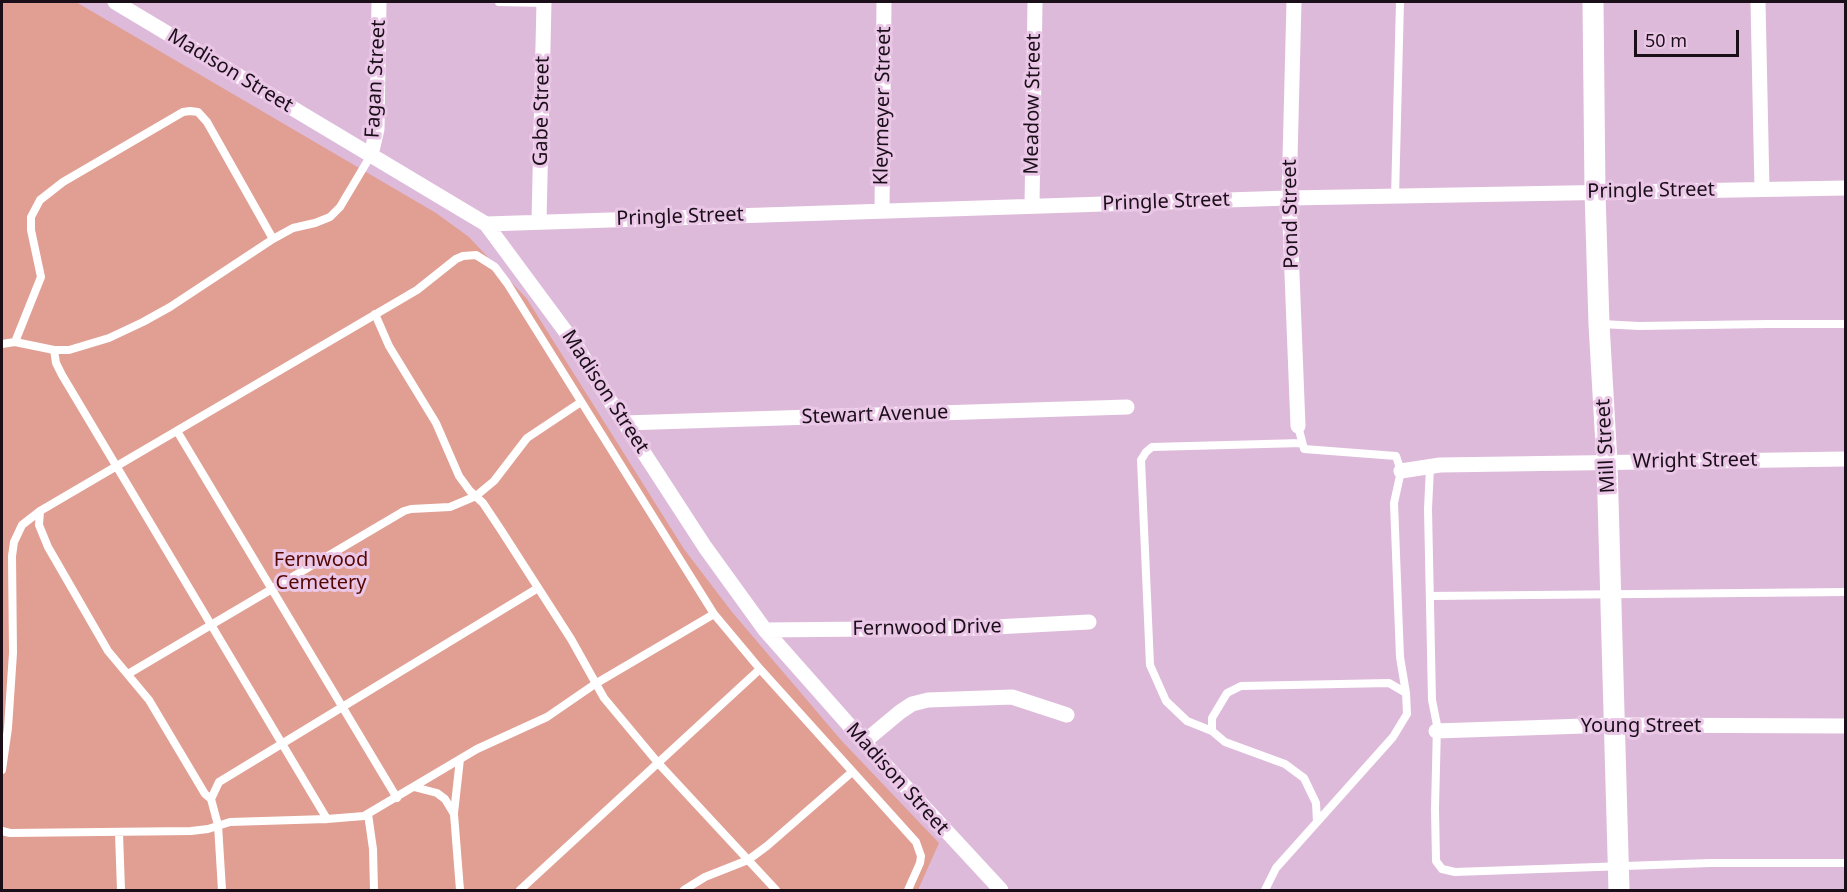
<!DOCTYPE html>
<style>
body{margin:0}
#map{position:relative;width:1847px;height:892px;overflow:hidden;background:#debada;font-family:"Noto Sans",sans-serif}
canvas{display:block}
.frame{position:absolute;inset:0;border:3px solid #1a0e19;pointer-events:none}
.scale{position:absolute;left:1634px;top:30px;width:105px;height:27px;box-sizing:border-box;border:3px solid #1a0e19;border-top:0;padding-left:8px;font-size:18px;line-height:21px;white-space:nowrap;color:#1a0e19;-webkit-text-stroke:4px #ebc7e7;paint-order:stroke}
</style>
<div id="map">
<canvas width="1847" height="892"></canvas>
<div class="frame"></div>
<div class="scale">50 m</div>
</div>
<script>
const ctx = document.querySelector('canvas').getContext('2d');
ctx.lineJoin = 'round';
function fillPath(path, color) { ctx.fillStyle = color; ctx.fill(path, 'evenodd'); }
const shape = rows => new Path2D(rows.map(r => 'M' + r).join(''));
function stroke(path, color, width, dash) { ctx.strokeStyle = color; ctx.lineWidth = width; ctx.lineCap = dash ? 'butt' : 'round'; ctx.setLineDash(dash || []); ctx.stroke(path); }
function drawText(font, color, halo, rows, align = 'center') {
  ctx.font = font + ' "Noto Sans",sans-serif'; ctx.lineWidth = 6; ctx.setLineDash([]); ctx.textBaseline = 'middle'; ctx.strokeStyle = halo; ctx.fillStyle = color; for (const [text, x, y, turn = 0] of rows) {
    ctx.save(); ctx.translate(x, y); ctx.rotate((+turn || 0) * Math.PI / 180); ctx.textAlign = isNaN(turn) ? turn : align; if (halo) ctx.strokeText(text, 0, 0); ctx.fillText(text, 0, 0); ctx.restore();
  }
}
fillPath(shape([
 [2,2,76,2,436,213,469,237,527,299,684,549,732,612,841,740,939,843,918,890,2,890]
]), '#e19f93');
stroke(shape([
 [499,2,544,3],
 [1395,197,1400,2],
 [375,314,389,346,436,423,459,476,470,491,483,503,501,530,571,639,604,698,659,764,776,890],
 [1601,324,1639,326,1767,324,1846,324],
 [15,342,41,277,31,230,31,217,40,200,63,182,183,112,190,111,198,112,207,122,273,239],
 [2,344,15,342,54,350,69,350,109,338,143,322,170,307,273,239,293,228,315,223,330,217,340,207,371,155],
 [54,350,56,363,62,375,327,819],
 [1298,426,1304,449,1396,456,1401,471,1394,503,1400,657,1406,693],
 [177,431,397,798],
 [1430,467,1428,509,1432,700,1437,725,1435,809,1436,861,1442,869,1455,872,1710,863,1846,863],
 [40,511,39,525,48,547,108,651,149,700,205,794,211,799],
 [1430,596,1846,592],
 [128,674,404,511,411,509,450,507,476,496,494,481,527,438,581,402],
 [1212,731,1187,721,1166,701,1150,665,1141,460,1146,452,1152,447,1302,443],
 [2,770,8,728,13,653,12,556,14,542,22,525,40,511,417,290,456,259,463,256,476,255,495,267,507,283,714,614,760,669,916,842,921,856,920,863,908,890],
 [414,787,437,793,445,799,454,814,460,890],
 [454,813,460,759],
 [368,814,373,849,374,890],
 [2,831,10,833,191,831,208,829,230,822,327,819,364,816,477,749,547,717,595,684,714,614],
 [119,833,121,890],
 [222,890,218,825,211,799,219,782,538,588],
 [520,890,760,669],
 [684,890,705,877,748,860,767,846,852,772],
 [1265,890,1276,868,1393,737,1407,714,1406,693,1389,683,1241,686,1227,693,1212,718,1212,731,1225,742,1285,764,1304,778,1316,803,1317,822]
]), '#fff', 8);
stroke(shape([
 [115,2,486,224,577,347,603,390,705,547,765,630,864,742,1001,890],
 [1294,2,1289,198,1298,426],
 [1758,2,1762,189],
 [371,155,377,129,379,2],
 [1032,206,1035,2],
 [882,211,884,2],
 [539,221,544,2],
 [486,224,1289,198,1846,188],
 [624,423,1127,407],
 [1401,471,1440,465,1846,459],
 [765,630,976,628,1089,622],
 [1436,731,1614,725,1846,726],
 [864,742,900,712,912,704,928,700,1012,697,1067,715]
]), '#fff', 15);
stroke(shape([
 [1593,2,1595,192,1599,324,1607,463,1619,890]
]), '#fff', 21);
drawText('20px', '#1a0e19', '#ebc7e7', [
 ["Madison Street",230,71,31],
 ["Fagan Street",376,79,-87],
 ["Meadow Street",1033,104,-89],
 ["Kleymeyer Street",883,106,-89],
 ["Gabe Street",542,111,-89],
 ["Pringle Street",1651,191,-1],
 ["Pringle Street",1166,202,-2],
 ["Pond Street",1291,214,-91],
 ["Pringle Street",680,217,-2],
 ["Madison Street",605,392,57],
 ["Stewart Avenue",875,415,-2],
 ["Mill Street",1606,446,-93],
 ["Wright Street",1695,461,-1],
 ["Fernwood Drive",927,628,-1],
 ["Young Street",1641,726],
 ["Madison Street",897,779,48]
]);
drawText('20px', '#550803', '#ebc7e7', [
 ["Fernwood",321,560],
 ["Cemetery",321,583]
]);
</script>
